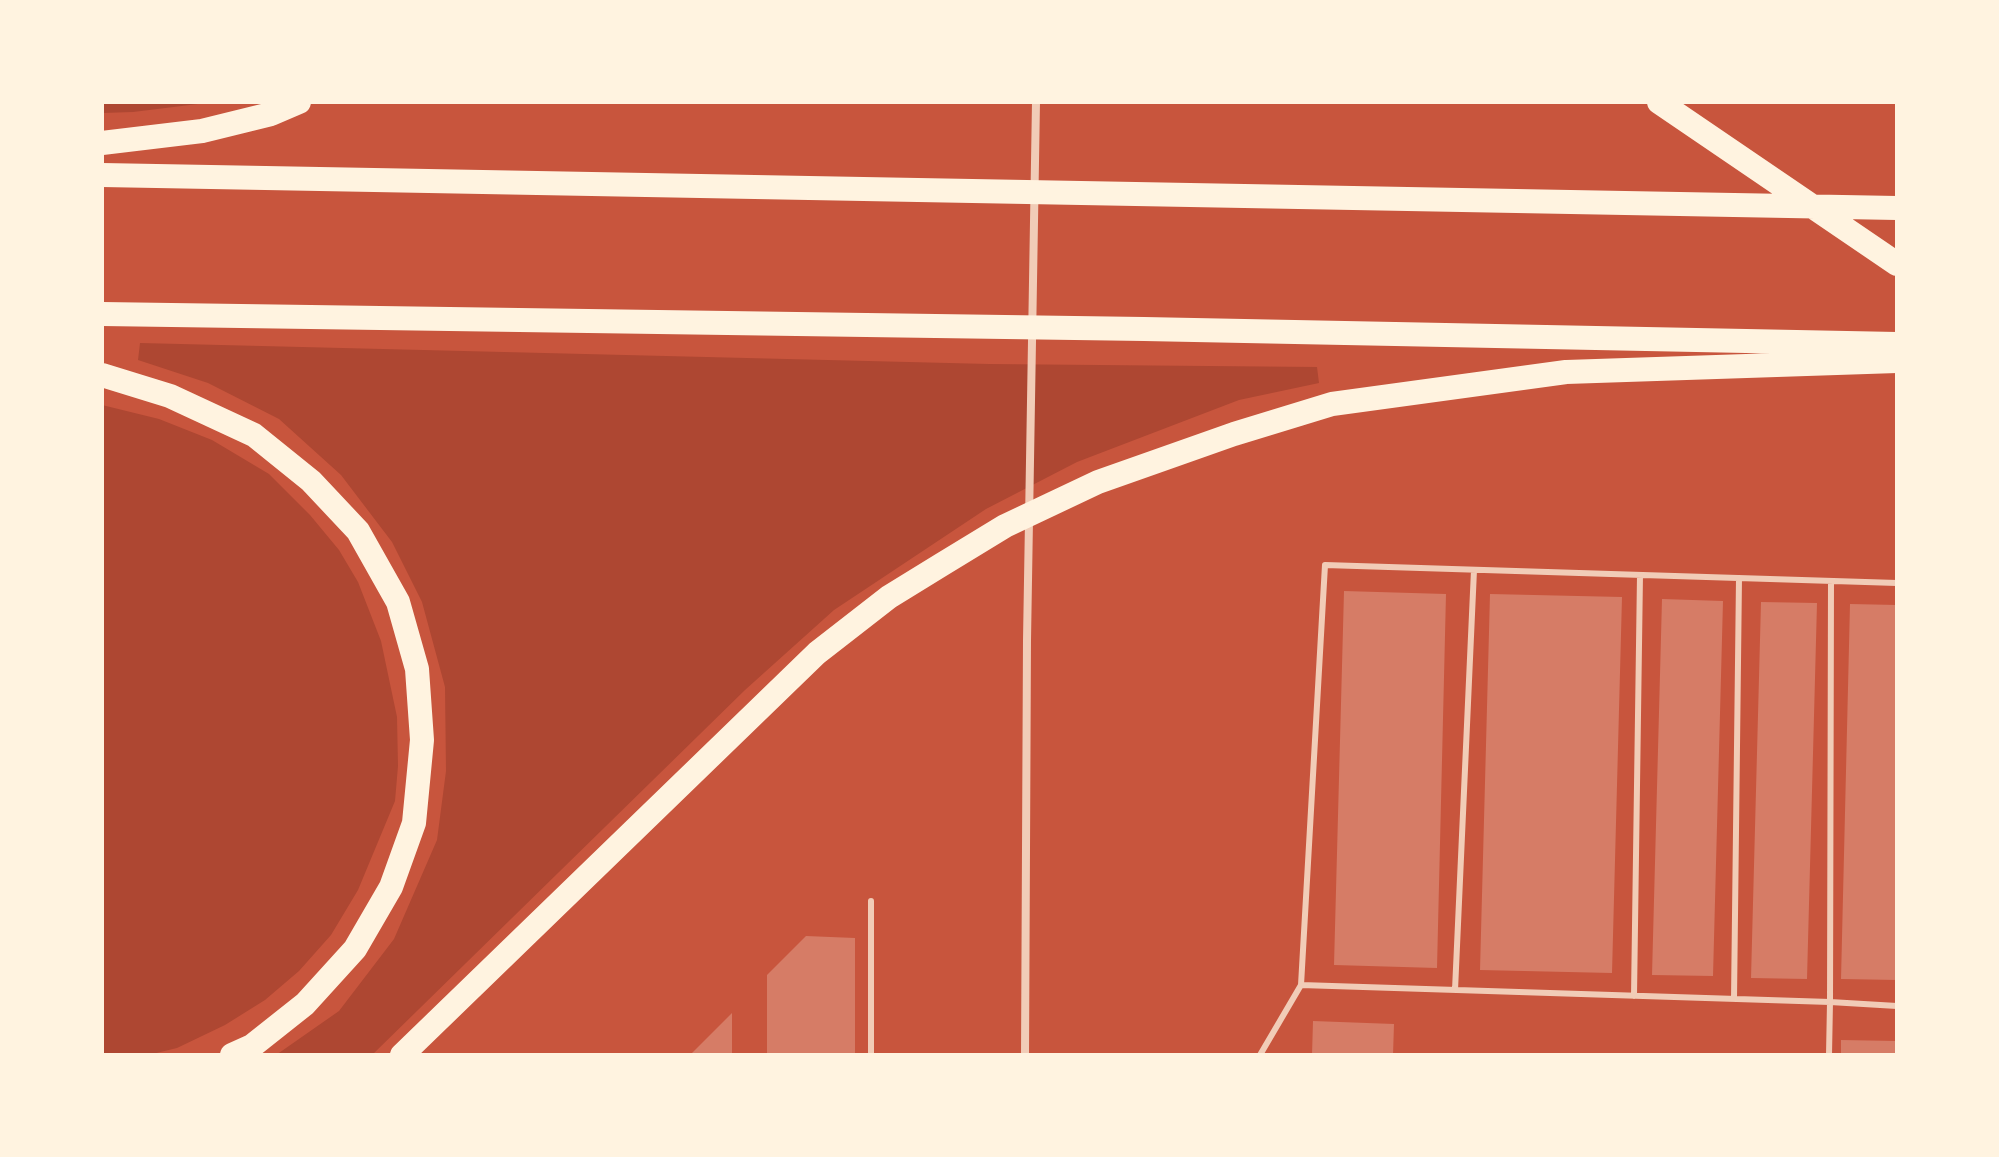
<!DOCTYPE html>
<style>
body{margin:0}
#map{position:relative;width:1999px;height:1157px;overflow:hidden;background:#c8553d;font-family:"Asap Condensed",sans-serif}
canvas{display:block}
.frame{position:absolute;inset:0;border:104px solid #fff3e0;pointer-events:none}
</style>
<div id="map">
<canvas width="1999" height="1157"></canvas>
<div class="frame"></div>
</div>
<script>
const ctx = document.querySelector('canvas').getContext('2d');
ctx.lineJoin = 'round';
function fillPath(path, color) { ctx.fillStyle = color; ctx.fill(path, 'evenodd'); }
const shape = rows => new Path2D(rows.map(r => 'M' + r).join(''));
function stroke(path, color, width, dash) { ctx.strokeStyle = color; ctx.lineWidth = width; ctx.lineCap = dash ? 'butt' : 'round'; ctx.setLineDash(dash || []); ctx.stroke(path); }
fillPath(shape([
 [102,102,214,102,133,112,102,113],
 [140,343,989,364,1317,367,1319,383,1239,400,1077,462,986,509,834,610,745,690,372,1055,276,1055,339,1011,394,939,437,840,446,771,445,687,422,602,392,542,341,475,279,419,208,383,138,360],
 [102,405,159,419,212,440,269,474,310,515,339,550,358,582,381,641,397,717,398,766,395,801,358,890,331,935,299,971,265,1000,225,1025,177,1048,148,1055,102,1055]
]), '#ae4732');
fillPath(shape([
 [1344,591,1446,594,1437,968,1334,965],
 [1490,594,1622,597,1612,973,1480,970],
 [1662,599,1723,601,1713,976,1652,975],
 [1761,602,1817,603,1807,979,1751,978],
 [1850,604,1897,605,1897,980,1841,979],
 [806,936,855,938,855,1055,767,1055,767,975],
 [732,1013,732,1055,690,1055],
 [1313,1021,1394,1024,1393,1055,1312,1055],
 [1841,1040,1897,1041,1897,1055,1841,1055]
]), '#d67c66');
stroke(shape([
 [1831,581,1830,1002,1897,1006],
 [871,901,871,1055],
 [1301,985,1830,1002,1829,1055],
 [1455,990,1474,570],
 [1634,996,1640,575],
 [1734,999,1739,578],
 [1260,1055,1301,985,1325,565,1897,583]
]), '#f1ccb7', 6);
stroke(shape([
 [1025,1055,1027,640,1036,102]
]), '#f1ccb7', 8);
stroke(shape([
 [1659,102,1897,264],
 [102,143,202,131,271,114,299,102],
 [102,175,1897,208],
 [102,314,1144,329,1897,344],
 [102,375,170,396,254,435,311,481,358,531,398,602,417,669,422,740,414,823,391,887,355,949,305,1004,252,1046,232,1055],
 [402,1055,817,653,889,597,941,565,1005,526,1098,482,1234,434,1332,404,1566,372,1897,361]
]), '#fff3e0', 24);
</script>
